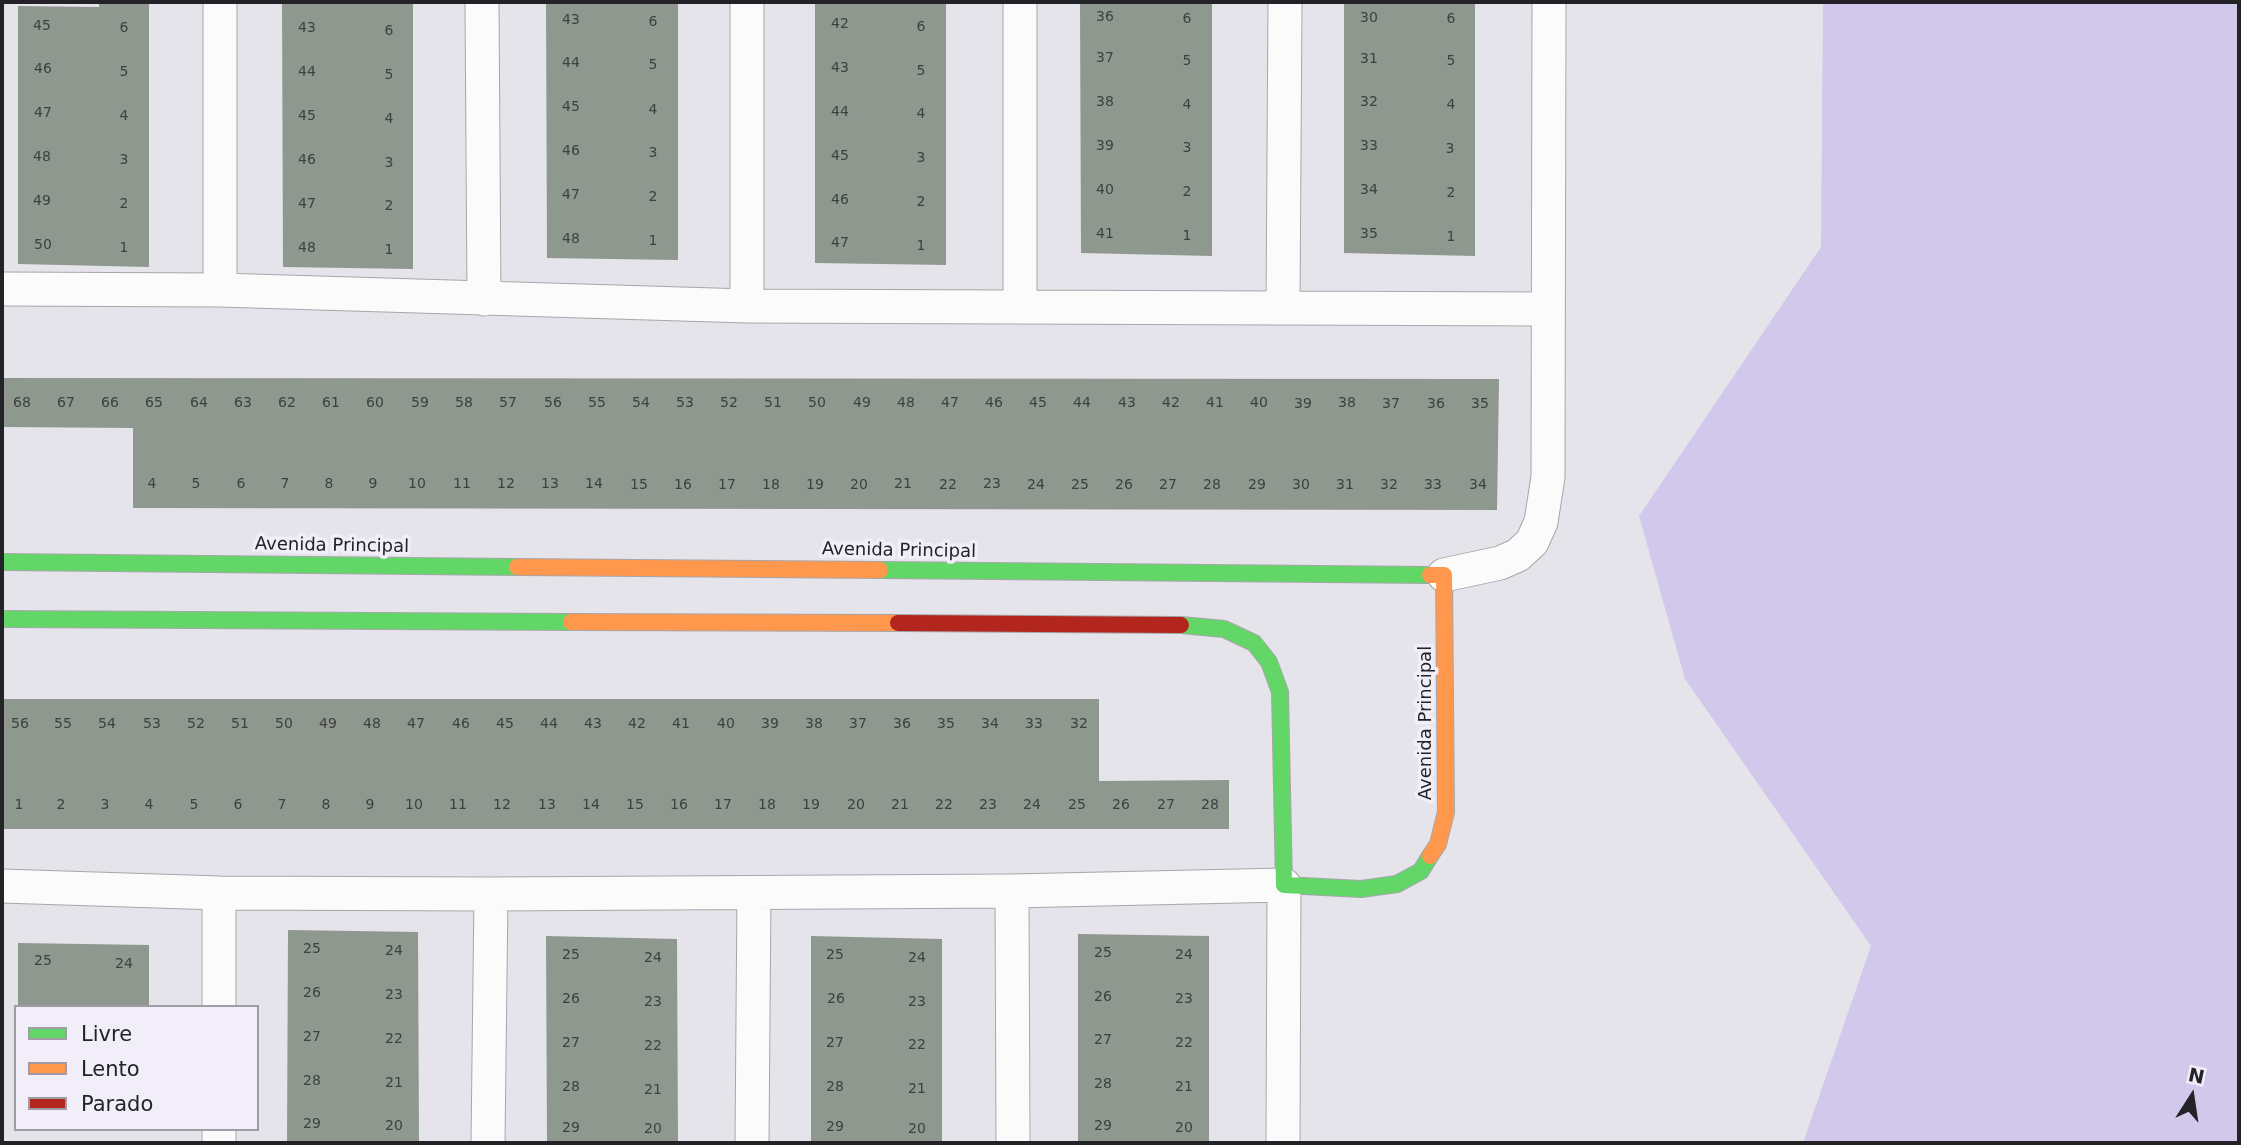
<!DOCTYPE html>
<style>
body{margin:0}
#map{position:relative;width:2241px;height:1145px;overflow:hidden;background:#e5e4ea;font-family:"DejaVu Sans",sans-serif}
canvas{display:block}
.frame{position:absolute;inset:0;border:4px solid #232227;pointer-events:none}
.legend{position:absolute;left:14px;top:1005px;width:245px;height:126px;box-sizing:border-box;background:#f1eefa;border:2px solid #9f9ca6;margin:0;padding:9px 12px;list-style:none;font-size:21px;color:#232227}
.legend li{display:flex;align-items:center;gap:14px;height:35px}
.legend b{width:35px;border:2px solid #9f9ca6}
.north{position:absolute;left:2157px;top:1061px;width:70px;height:70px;-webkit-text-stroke:5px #f1eefa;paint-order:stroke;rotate:12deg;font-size:19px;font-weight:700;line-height:28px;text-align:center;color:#232227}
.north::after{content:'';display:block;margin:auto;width:24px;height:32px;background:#232227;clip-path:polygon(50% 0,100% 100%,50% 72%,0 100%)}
</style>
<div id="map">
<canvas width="2241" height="1145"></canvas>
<div class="frame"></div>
<ul class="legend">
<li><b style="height:9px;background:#63d668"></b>Livre</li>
<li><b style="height:9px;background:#ff974d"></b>Lento</li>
<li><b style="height:9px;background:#b3261e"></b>Parado</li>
</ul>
<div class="north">N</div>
</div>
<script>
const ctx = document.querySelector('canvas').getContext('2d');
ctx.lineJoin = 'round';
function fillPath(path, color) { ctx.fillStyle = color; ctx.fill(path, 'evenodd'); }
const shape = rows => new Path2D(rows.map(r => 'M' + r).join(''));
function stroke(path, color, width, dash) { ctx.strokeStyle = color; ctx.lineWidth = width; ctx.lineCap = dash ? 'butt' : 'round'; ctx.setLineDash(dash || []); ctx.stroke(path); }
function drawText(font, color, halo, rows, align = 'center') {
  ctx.font = font + ' "DejaVu Sans",sans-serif'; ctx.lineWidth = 7; ctx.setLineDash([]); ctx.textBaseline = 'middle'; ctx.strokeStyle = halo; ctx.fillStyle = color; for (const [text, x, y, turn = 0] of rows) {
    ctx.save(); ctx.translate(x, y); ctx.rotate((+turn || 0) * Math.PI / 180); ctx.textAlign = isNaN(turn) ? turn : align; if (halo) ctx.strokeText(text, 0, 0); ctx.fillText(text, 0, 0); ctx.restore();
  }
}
fillPath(shape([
 [1823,2,2239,2,2239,1143,1803,1143,1871,946,1685,679,1639,516,1821,247]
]), '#d1c8ec');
fillPath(shape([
 [99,2,149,2,149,267,18,264,18,6,99,7],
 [282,2,413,2,413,269,283,267],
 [546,2,678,3,678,260,547,258],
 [815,2,946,2,946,265,815,263],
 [1080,2,1212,2,1212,256,1081,253],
 [1344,2,1475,2,1475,256,1344,253],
 [3,378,1499,379,1497,510,133,508,133,428,3,427],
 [2,699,1099,699,1099,781,1229,780,1229,829,2,829],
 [288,930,418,932,419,1143,287,1143],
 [1078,934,1209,936,1209,1143,1078,1143],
 [546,936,677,939,678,1143,547,1143],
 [811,936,942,939,942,1143,811,1143],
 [18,943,149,945,149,1007,18,1007]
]), '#8e988f');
const street = shape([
 [220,2,220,290],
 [482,2,484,299],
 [747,2,747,306],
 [2,289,220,290,747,306,1547,309],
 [1020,307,1020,2],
 [1283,307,1285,2],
 [1444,575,1500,563,1518,555,1532,542,1541,522,1548,477,1549,2],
 [2,886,219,893,491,894,1012,891,1284,885,1283,1143],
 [1012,891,1013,1143],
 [219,893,219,1007],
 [219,1129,219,1143],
 [488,1143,491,894],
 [752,1143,754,893]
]);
const fast = shape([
 [2,562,517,567],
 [880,570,1430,575],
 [2,619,571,622],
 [1181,625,1224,629,1254,643,1269,662,1280,692,1284,885,1361,889,1397,884,1421,871,1430,856]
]);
const slow = shape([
 [517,567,880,570],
 [1430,575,1444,575,1446,812,1438,844,1430,856],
 [571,622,898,623]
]);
const jam = shape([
 [898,623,1181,625]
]);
stroke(street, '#a7a6ab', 35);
stroke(fast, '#a7a6ab', 18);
stroke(slow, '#a7a6ab', 18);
stroke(jam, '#a7a6ab', 18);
stroke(street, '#fbfbfc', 33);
stroke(fast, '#63d668', 16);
stroke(slow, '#ff974d', 16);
stroke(jam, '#b3261e', 16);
drawText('14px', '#3e4041', null, [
 ["36",1105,17],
 ["30",1369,18],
 ["6",1187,19],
 ["6",1451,19],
 ["43",571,20],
 ["6",653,22],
 ["42",840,24],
 ["45",42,26],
 ["6",921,27],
 ["6",124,28],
 ["43",307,28],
 ["6",389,31],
 ["37",1105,58],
 ["31",1369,59],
 ["5",1187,61],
 ["5",1451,61],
 ["44",571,63],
 ["5",653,65],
 ["43",840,68],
 ["46",43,69],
 ["5",921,71],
 ["5",124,72],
 ["44",307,72],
 ["5",389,75],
 ["38",1105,102],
 ["32",1369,102],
 ["4",1187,105],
 ["4",1451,105],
 ["45",571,107],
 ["4",653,110],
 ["44",840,112],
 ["47",43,113],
 ["4",921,114],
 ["4",124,116],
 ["45",307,116],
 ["4",389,119],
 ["39",1105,146],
 ["33",1369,146],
 ["3",1187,148],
 ["3",1450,149],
 ["46",571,151],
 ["3",653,153],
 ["45",840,156],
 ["48",42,157],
 ["3",921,158],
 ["3",124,160],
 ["46",307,160],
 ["3",389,163],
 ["40",1105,190],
 ["34",1369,190],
 ["2",1187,192],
 ["2",1451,193],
 ["47",571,195],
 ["2",653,197],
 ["46",840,200],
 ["49",42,201],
 ["2",921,202],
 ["2",124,204],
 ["47",307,204],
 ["2",389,206],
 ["41",1105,234],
 ["35",1369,234],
 ["1",1187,236],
 ["1",1451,237],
 ["48",571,239],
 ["1",653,241],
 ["47",840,243],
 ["50",43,245],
 ["1",921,246],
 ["1",124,248],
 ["48",307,248],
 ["1",389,250],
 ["68",22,403],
 ["67",66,403],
 ["66",110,403],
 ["65",154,403],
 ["64",199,403],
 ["63",243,403],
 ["62",287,403],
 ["61",331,403],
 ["60",375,403],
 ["59",420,403],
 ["58",464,403],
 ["57",508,403],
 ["56",553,403],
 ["55",597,403],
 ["54",641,403],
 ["53",685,403],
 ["52",729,403],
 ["51",773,403],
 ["50",817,403],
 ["49",862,403],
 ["48",906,403],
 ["47",950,403],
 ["46",994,403],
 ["45",1038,403],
 ["44",1082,403],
 ["43",1127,403],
 ["42",1171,403],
 ["41",1215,403],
 ["40",1259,403],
 ["38",1347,403],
 ["39",1303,404],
 ["37",1391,404],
 ["36",1436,404],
 ["35",1480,404],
 ["4",152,484],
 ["5",196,484],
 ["6",241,484],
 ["7",285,484],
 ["8",329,484],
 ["9",373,484],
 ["10",417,484],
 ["11",462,484],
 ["12",506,484],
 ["13",550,484],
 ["14",594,484],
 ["21",903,484],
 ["23",992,484],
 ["15",639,485],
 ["16",683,485],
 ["17",727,485],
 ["18",771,485],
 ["19",815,485],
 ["20",859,485],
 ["22",948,485],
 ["24",1036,485],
 ["25",1080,485],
 ["26",1124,485],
 ["27",1168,485],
 ["28",1212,485],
 ["29",1257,485],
 ["30",1301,485],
 ["31",1345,485],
 ["32",1389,485],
 ["33",1433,485],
 ["34",1478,485],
 ["56",20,724],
 ["55",63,724],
 ["54",107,724],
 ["53",152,724],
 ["52",196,724],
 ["51",240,724],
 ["50",284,724],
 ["49",328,724],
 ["48",372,724],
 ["47",416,724],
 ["46",461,724],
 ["45",505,724],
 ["44",549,724],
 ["43",593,724],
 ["42",637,724],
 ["41",681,724],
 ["40",726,724],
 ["39",770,724],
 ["38",814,724],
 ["37",858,724],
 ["36",902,724],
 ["35",946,724],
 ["34",990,724],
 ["33",1034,724],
 ["32",1079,724],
 ["1",19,805],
 ["2",61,805],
 ["3",105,805],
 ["4",149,805],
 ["5",194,805],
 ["6",238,805],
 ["7",282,805],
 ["8",326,805],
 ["9",370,805],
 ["10",414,805],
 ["11",458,805],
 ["12",502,805],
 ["13",547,805],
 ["14",591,805],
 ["15",635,805],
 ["16",679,805],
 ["17",723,805],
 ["18",767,805],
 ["19",811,805],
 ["20",856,805],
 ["21",900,805],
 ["22",944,805],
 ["23",988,805],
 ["24",1032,805],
 ["25",1077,805],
 ["26",1121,805],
 ["27",1166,805],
 ["28",1210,805],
 ["25",312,949],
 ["24",394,951],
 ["25",1103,953],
 ["25",571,955],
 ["25",835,955],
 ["24",1184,955],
 ["24",653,958],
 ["24",917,958],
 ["25",43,961],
 ["24",124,964],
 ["26",312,993],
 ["23",394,995],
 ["26",1103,997],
 ["26",571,999],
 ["26",836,999],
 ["23",1184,999],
 ["23",653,1002],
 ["23",917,1002],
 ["27",312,1037],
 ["22",394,1039],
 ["27",1103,1040],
 ["27",571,1043],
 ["27",835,1043],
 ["22",1184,1043],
 ["22",917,1045],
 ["22",653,1046],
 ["28",312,1081],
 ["21",394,1083],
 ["28",1103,1084],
 ["28",571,1087],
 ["28",835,1087],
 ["21",1184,1087],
 ["21",917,1089],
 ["21",653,1090],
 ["29",312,1124],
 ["20",394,1126],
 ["29",1103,1126],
 ["29",835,1127],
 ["29",571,1128],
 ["20",1184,1128],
 ["20",653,1129],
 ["20",917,1129]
]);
drawText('18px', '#232227', '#f1eefa', [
 ["Avenida Principal",332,546,1],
 ["Avenida Principal",899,551,1],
 ["Avenida Principal",1426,723,-90]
]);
</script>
